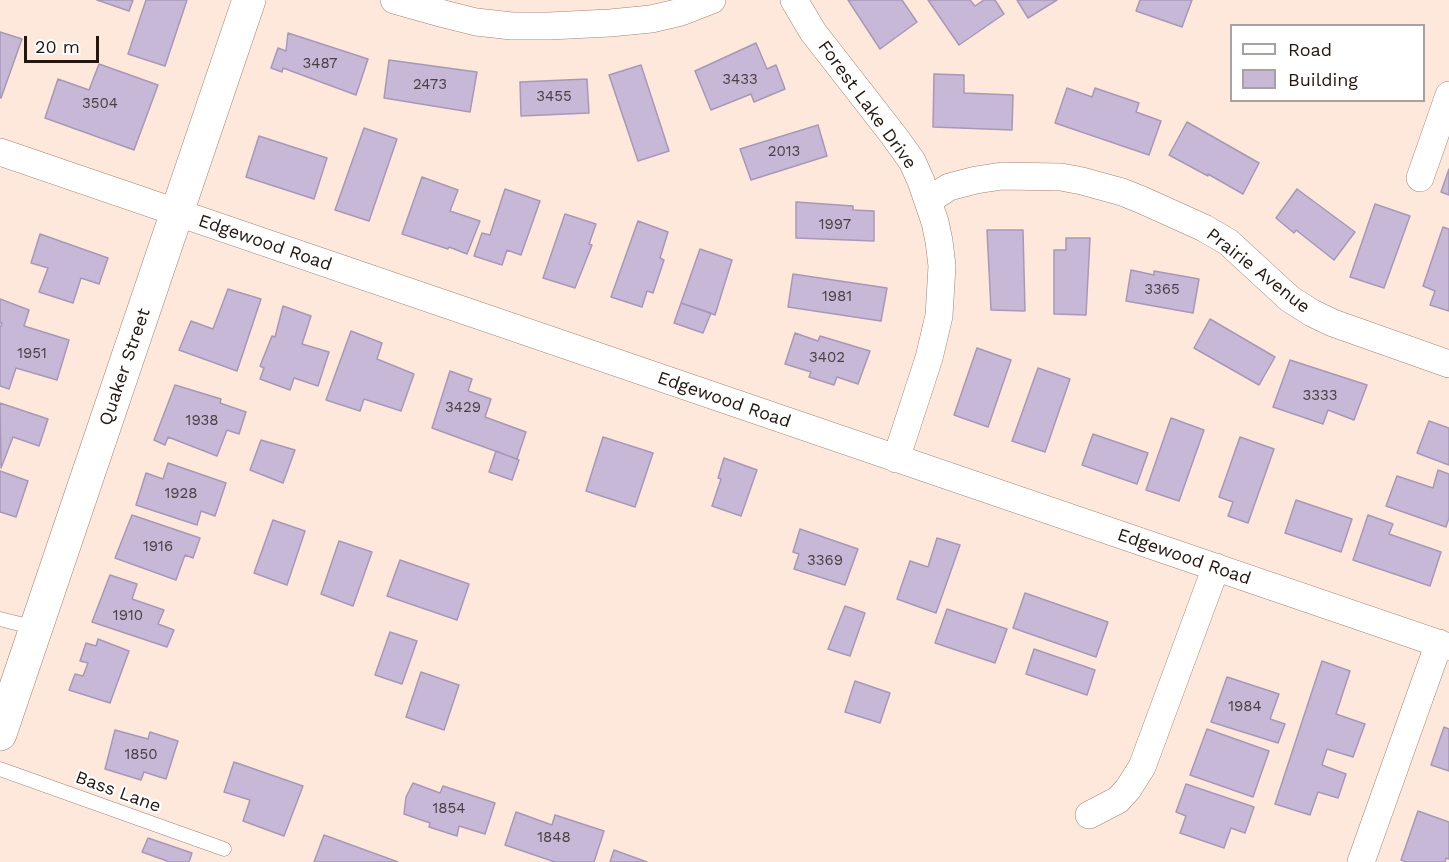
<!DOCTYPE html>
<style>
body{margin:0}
#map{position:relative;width:1449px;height:862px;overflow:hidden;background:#fee8dc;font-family:"Work Sans",sans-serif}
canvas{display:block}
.legend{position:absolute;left:1230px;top:24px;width:195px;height:78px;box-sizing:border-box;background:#fff;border:2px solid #a7a29f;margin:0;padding:8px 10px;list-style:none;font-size:18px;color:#231710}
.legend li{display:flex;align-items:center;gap:12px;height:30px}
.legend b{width:30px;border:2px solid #a7a29f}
.scale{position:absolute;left:24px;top:36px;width:75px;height:27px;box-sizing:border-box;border:3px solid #231710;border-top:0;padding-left:8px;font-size:18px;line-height:21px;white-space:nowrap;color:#231710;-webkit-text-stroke:4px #fff;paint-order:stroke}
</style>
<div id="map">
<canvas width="1449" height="862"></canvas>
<ul class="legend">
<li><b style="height:8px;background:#fff"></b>Road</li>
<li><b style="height:16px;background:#c6b8d6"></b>Building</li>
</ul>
<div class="scale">20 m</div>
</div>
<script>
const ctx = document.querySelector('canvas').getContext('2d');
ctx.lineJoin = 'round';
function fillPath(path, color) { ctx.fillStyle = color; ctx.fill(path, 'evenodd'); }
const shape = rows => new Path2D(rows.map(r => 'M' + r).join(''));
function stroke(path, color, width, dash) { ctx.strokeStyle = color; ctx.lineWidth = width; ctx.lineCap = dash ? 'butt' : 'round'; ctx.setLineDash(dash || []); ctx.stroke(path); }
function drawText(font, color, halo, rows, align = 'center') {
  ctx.font = font + ' "Work Sans",sans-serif'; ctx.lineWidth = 4.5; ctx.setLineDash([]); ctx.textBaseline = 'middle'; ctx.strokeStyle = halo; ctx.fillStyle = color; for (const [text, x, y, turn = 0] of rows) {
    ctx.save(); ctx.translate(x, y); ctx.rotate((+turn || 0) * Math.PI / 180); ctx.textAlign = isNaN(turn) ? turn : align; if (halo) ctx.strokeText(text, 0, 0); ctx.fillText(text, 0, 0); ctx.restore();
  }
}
const building = shape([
 [97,0,133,0,129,11,97,0],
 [146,0,187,0,165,66,128,54,146,0],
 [848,0,902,0,917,22,880,49,848,0],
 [928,0,970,0,975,6,984,0,995,0,1004,14,959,45,928,0],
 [1017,0,1057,0,1028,18,1017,0],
 [1140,0,1192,0,1182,27,1136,11,1140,0],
 [0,32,22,39,1,98,0,98,0,32],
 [288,33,368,59,356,95,283,68,282,72,271,68,278,48,286,51,288,33],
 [756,43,767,69,776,65,785,89,754,102,751,94,711,110,695,71,756,43],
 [389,60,477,72,470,112,384,98,389,60],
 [99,64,158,85,134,150,45,118,58,79,89,90,99,64],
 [641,65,669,151,638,161,609,75,641,65],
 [934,74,964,75,964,93,1013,95,1012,130,933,127,934,74],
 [587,79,589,113,521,116,520,82,587,79],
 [1067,88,1092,97,1095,88,1139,103,1136,112,1161,121,1149,155,1055,123,1067,88],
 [1187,122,1259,163,1243,194,1208,174,1208,176,1169,155,1187,122],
 [818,125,827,156,751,180,740,149,818,125],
 [364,128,397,139,369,221,335,210,364,128],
 [259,136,327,158,314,199,246,177,259,136],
 [1449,169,1449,195,1441,192,1449,169],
 [422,177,458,190,450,211,480,221,467,254,449,247,448,249,402,234,422,177],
 [505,189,540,201,521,255,507,250,502,265,474,256,482,233,490,235,505,189],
 [1297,189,1355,232,1334,260,1296,230,1294,233,1276,218,1297,189],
 [796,202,853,206,853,210,874,211,874,241,796,238,796,202],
 [1375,204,1410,216,1384,288,1350,277,1375,204],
 [565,214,596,224,589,244,592,245,575,288,543,278,565,214],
 [638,221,668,232,660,258,664,260,653,293,647,291,642,307,611,297,638,221],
 [1443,227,1449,229,1449,311,1430,305,1435,291,1423,286,1443,227],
 [987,230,1023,230,1025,311,991,310,987,230],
 [40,234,108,258,99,284,81,278,73,303,39,292,48,268,31,263,40,234],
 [1066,238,1090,238,1086,315,1054,314,1054,250,1066,250,1066,238],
 [700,249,732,260,715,315,681,303,700,249],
 [1131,270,1154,275,1154,271,1199,279,1193,313,1126,301,1131,270],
 [793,274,887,288,881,321,788,307,793,274],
 [228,289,261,299,237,371,179,350,191,321,213,329,228,289],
 [0,299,29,310,24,326,69,340,57,380,16,368,9,389,0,386,0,328,2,323,0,323,0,299],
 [681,303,711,313,703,333,674,323,681,303],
 [283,306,311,316,302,344,329,352,318,386,294,378,290,390,260,379,264,368,260,366,272,336,275,337,283,306],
 [1210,319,1275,357,1259,385,1194,348,1210,319],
 [351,331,382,343,377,359,414,374,401,411,364,399,360,411,326,400,351,331],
 [795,333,818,341,820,336,870,351,858,384,837,377,834,385,809,377,811,372,785,364,795,333],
 [977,348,1011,360,988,427,954,415,977,348],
 [1290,360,1367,385,1354,420,1328,410,1323,424,1273,407,1290,360],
 [1038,368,1070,379,1045,452,1012,441,1038,368],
 [450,371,472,379,468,391,491,399,485,417,526,432,517,459,432,428,450,371],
 [175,385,221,399,220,403,246,412,239,434,227,430,217,456,168,437,165,445,154,440,175,385],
 [0,403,48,419,39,446,13,437,1,468,0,403],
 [1171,418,1204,430,1179,501,1146,490,1171,418],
 [1429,421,1449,428,1449,465,1417,453,1429,421],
 [1093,434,1148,453,1137,484,1082,465,1093,434],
 [603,437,653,453,635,507,586,491,603,437],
 [1240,437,1274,449,1248,523,1228,516,1233,502,1219,497,1240,437],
 [261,440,295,450,283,483,250,470,261,440],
 [496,451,519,460,512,480,489,472,496,451],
 [724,458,757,470,741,516,712,506,721,479,718,478,724,458],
 [168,463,226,483,215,516,201,511,197,525,136,505,146,473,163,479,168,463],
 [1438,470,1449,474,1449,518,1446,527,1386,506,1397,476,1433,488,1438,470],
 [0,471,28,481,16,517,0,512,0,471],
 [1296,500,1352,519,1341,552,1285,533,1296,500],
 [132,515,200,538,193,558,185,555,176,580,115,558,132,515],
 [1368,515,1393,524,1389,534,1441,552,1430,586,1353,560,1368,515],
 [273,520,305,531,287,585,254,573,273,520],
 [800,529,858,549,845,585,794,569,799,554,793,552,800,529],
 [937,538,960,545,936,613,897,599,910,561,928,567,937,538],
 [339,541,372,552,353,606,321,594,339,541],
 [400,560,469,584,457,620,387,596,400,560],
 [110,575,137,584,132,599,164,610,158,624,174,630,167,647,92,622,110,575],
 [1025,593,1108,622,1096,657,1013,628,1025,593],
 [845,606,865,613,850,656,828,649,845,606],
 [947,609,1007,629,995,663,935,643,947,609],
 [390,632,417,641,402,684,375,675,390,632],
 [98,639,129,651,110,703,69,690,75,674,83,676,88,663,80,661,86,643,96,646,98,639],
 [1034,649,1095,670,1087,695,1026,674,1034,649],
 [1322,661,1350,671,1336,714,1365,724,1353,757,1327,749,1322,765,1346,774,1338,798,1318,792,1310,815,1275,804,1322,661],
 [421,672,459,685,444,730,406,717,421,672],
 [1227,677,1279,694,1270,719,1285,724,1278,743,1211,722,1227,677],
 [855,681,890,693,880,723,845,712,855,681],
 [1444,727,1449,729,1449,771,1431,765,1444,727],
 [1207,729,1269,751,1253,797,1190,775,1207,729],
 [115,730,148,739,150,732,178,741,166,779,144,772,141,780,105,769,115,730],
 [234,762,303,786,284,836,243,821,250,800,224,792,234,762],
 [413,783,440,793,443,786,495,803,485,834,459,826,457,836,429,827,430,823,404,814,406,797,413,783],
 [1186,784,1254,807,1245,833,1231,828,1224,848,1180,833,1186,816,1176,812,1186,784],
 [1418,811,1449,822,1449,859,1446,858,1445,862,1407,862,1401,860,1418,811],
 [516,812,552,825,555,815,604,831,594,862,555,862,505,845,516,812],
 [324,835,398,862,314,862,324,835],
 [148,838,192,853,189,862,167,862,167,861,142,852,148,838],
 [614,850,647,862,610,862,614,850]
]);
fillPath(building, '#c6b8d6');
stroke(building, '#a798b7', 1.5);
const service = shape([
 [0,619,36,628],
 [0,769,224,849]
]);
const minor = shape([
 [394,0,444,14,476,22,512,26,549,26,610,23,651,19,681,12,712,0],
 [794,0,813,32,894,136,912,161,921,181,935,222,939,241,942,266,939,316,929,358,896,459],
 [0,152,1449,647],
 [1420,178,1449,95],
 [929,200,949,187,976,180,1002,176,1061,177,1082,181,1122,192,1142,200,1204,228,1228,242,1290,299,1312,313,1333,323,1449,364],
 [1089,815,1118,800,1128,789,1142,767,1216,567],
 [1361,862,1439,643]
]);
const tertiary = shape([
 [0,734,249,0]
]);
stroke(service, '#a48272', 15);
stroke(minor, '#a48272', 28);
stroke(tertiary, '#a48272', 34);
stroke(service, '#fff', 14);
stroke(minor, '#fff', 27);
stroke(tertiary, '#fff', 33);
drawText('15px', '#4c3f42', null, [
 ["3487",320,64],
 ["3433",740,80],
 ["2473",430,85],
 ["3455",554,97],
 ["3504",100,104],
 ["2013",784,152],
 ["1997",835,225],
 ["3365",1162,290],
 ["1981",837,297],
 ["1951",32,354],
 ["3402",827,358],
 ["3333",1320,396],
 ["3429",463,408],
 ["1938",202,421],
 ["1928",181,494],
 ["1916",158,547],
 ["3369",825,561],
 ["1910",128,616],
 ["1984",1245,707],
 ["1850",141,755],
 ["1854",449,809],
 ["1848",554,838]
]);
drawText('18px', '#231710', '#fff', [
 ["Forest Lake Drive",867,105,54],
 ["Edgewood Road",265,243,19],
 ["Prairie Avenue",1258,271,38],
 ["Quaker Street",125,367,-71],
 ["Edgewood Road",724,400,19],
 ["Edgewood Road",1184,557,19],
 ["Bass Lane",118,792,20]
]);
</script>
